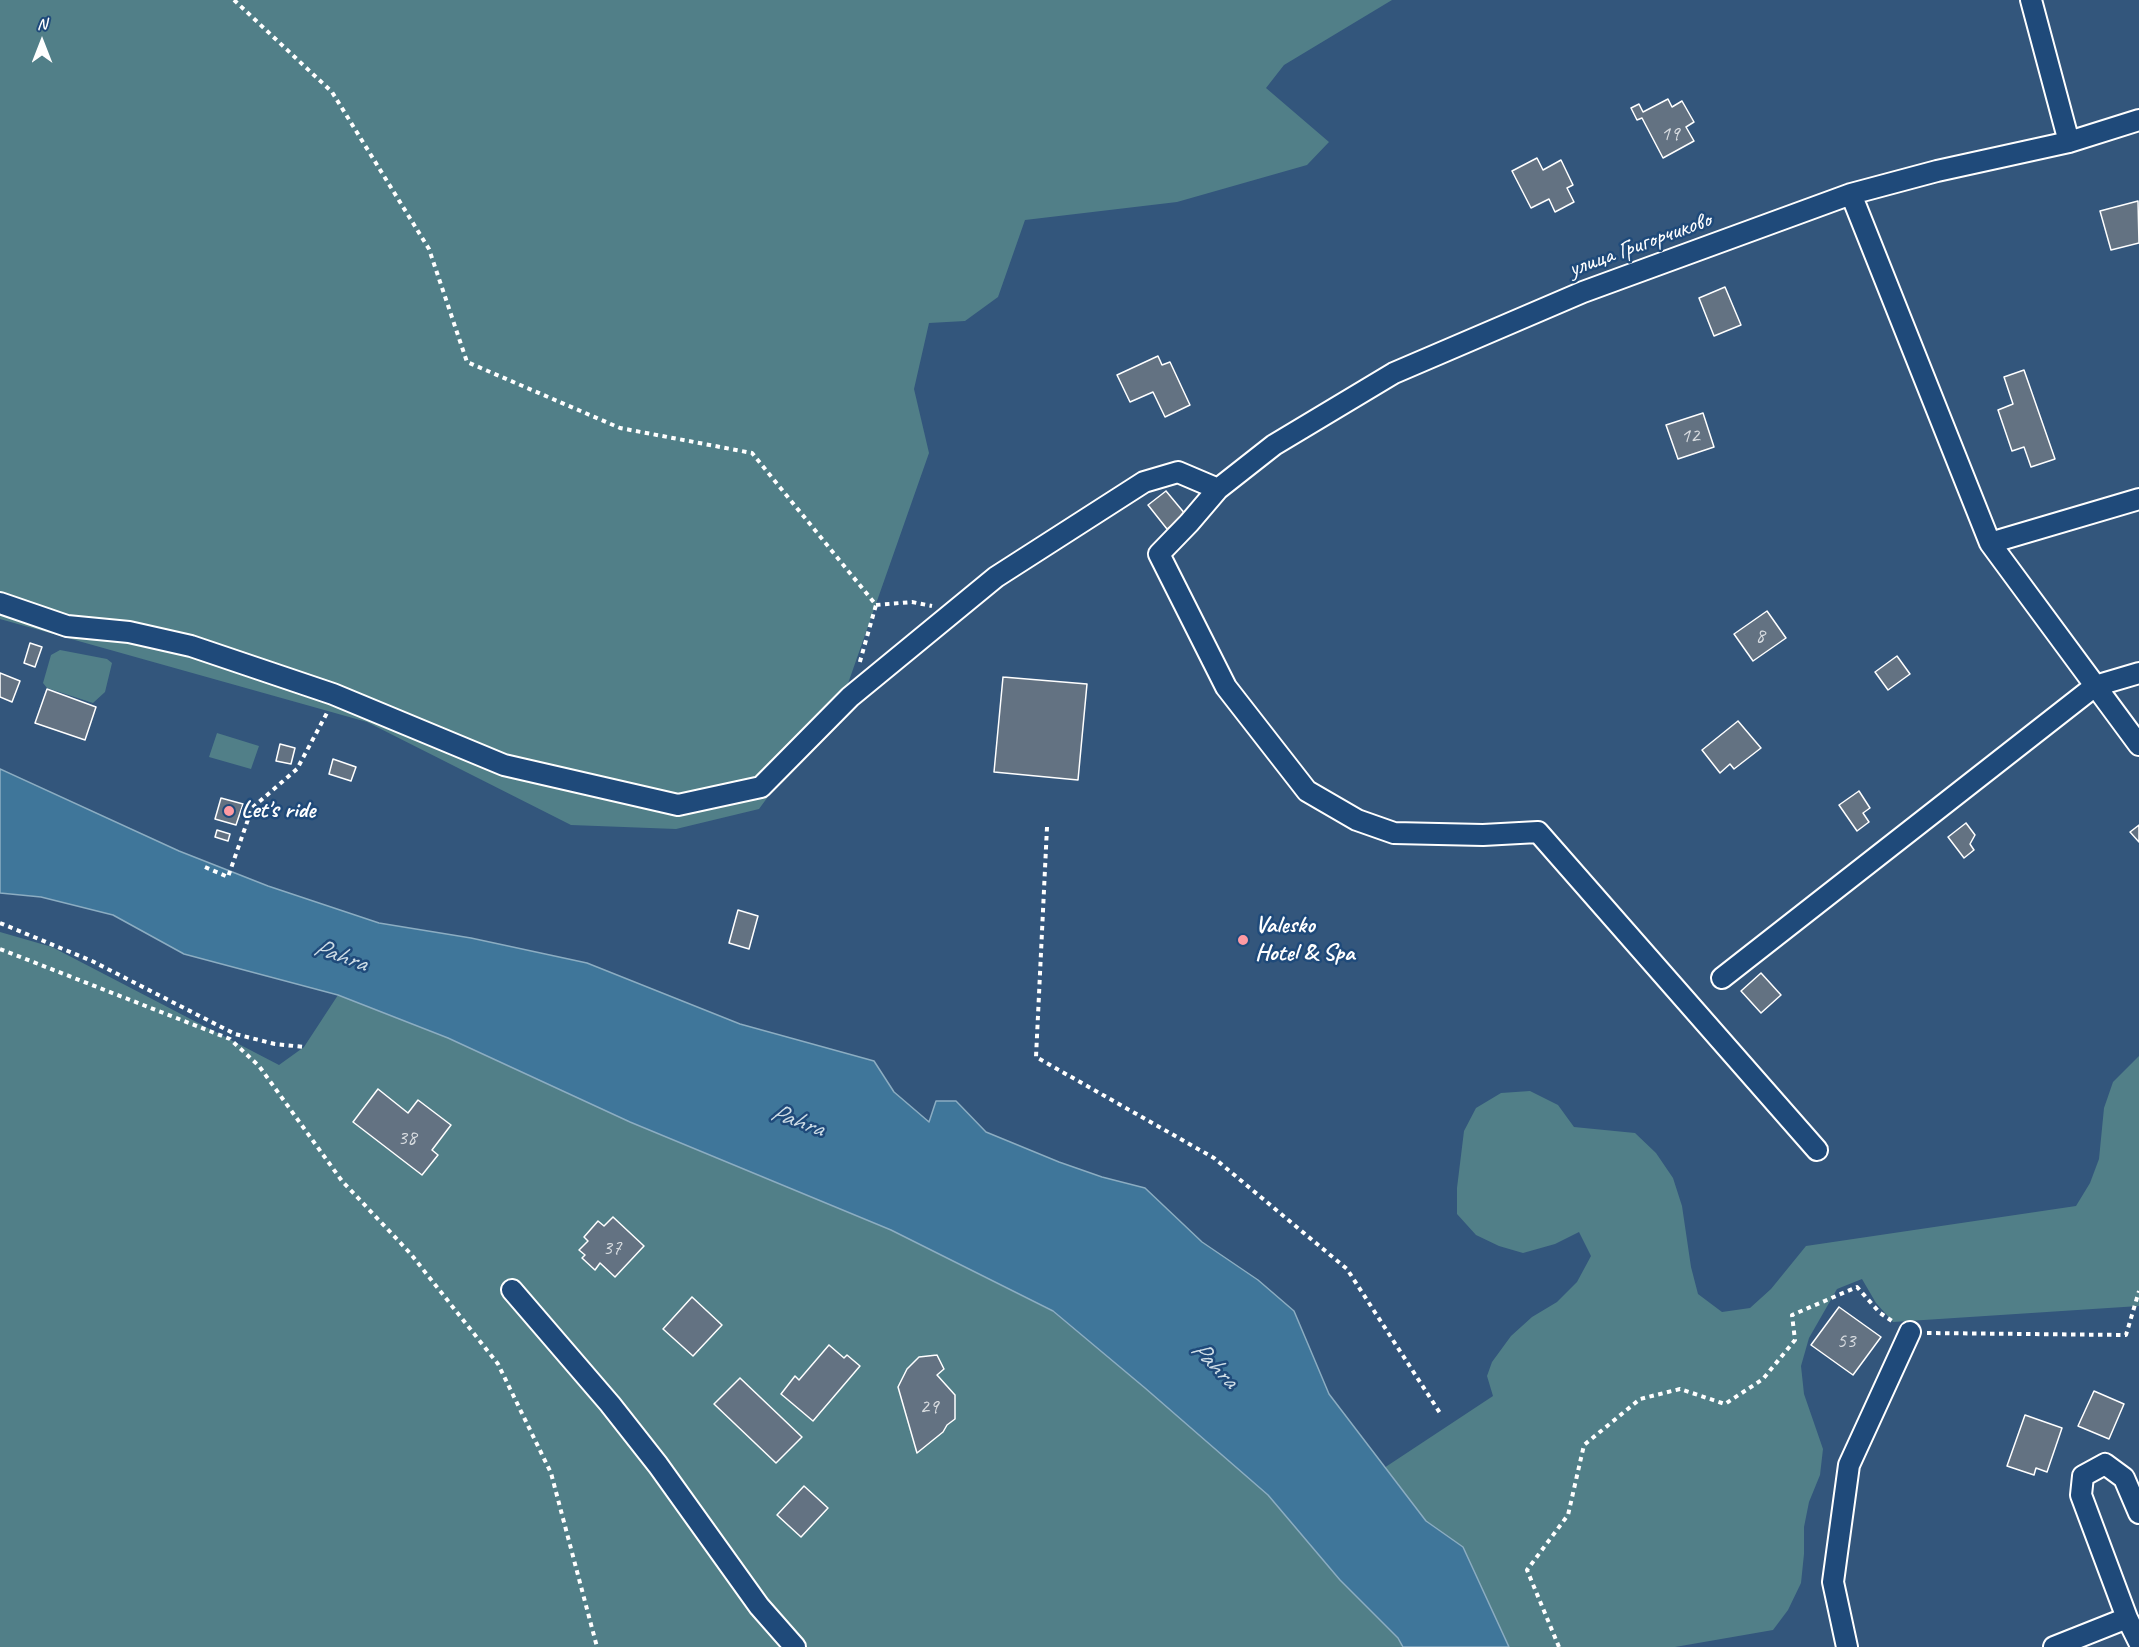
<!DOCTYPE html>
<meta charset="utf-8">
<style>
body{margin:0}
#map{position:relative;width:2139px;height:1647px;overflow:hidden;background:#33567c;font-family:Caveat,sans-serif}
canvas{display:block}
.north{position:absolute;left:12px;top:12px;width:60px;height:60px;-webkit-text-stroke:4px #1f4a7a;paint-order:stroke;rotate:0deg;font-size:16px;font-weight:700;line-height:24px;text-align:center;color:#fff}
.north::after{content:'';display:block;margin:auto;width:21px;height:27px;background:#fff;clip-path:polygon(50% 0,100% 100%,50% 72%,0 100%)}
</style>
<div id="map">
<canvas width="2139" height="1647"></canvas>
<div class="north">N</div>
</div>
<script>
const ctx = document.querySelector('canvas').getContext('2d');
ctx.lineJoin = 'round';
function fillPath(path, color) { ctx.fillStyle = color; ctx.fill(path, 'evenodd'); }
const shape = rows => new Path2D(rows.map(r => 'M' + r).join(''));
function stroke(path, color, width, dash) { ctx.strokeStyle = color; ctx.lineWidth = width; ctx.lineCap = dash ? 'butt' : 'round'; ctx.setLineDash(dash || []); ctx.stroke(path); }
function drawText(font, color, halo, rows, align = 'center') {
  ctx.font = font + ' Caveat,sans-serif'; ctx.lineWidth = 5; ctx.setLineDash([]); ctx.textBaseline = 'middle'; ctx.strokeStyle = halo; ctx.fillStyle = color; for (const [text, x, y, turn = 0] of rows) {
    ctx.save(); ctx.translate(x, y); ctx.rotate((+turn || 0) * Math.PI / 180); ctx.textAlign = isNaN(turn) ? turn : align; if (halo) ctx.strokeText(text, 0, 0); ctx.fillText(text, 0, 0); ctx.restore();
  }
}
fillPath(shape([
 [0,0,1392,0,1284,65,1266,88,1329,142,1307,165,1177,202,1025,220,998,297,965,321,929,323,914,389,929,453,845,692,759,809,676,829,571,825,367,722,0,619],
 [60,650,107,659,112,663,105,692,93,703,47,688,43,683,51,655],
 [217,733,259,746,251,769,209,757],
 [0,932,52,947,279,1065,304,1047,338,995,448,1038,630,1122,891,1230,1052,1311,1145,1388,1268,1495,1340,1580,1398,1638,1403,1647,0,1647],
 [2139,1056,2139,1306,1893,1322,1876,1303,1862,1279,1837,1289,1809,1338,1801,1366,1804,1394,1823,1449,1820,1475,1809,1502,1804,1527,1804,1554,1801,1583,1788,1610,1773,1630,1675,1647,1509,1647,1463,1547,1426,1521,1384,1468,1493,1396,1487,1376,1492,1362,1511,1336,1532,1317,1557,1302,1577,1282,1591,1256,1579,1232,1555,1244,1523,1253,1499,1246,1476,1235,1457,1214,1457,1188,1464,1131,1476,1108,1501,1093,1530,1091,1558,1105,1574,1127,1635,1133,1656,1153,1673,1178,1682,1206,1691,1267,1698,1294,1722,1312,1750,1308,1771,1289,1806,1246,2076,1206,2090,1183,2099,1159,2104,1108,2113,1082]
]), '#517f88');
const water = shape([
 [0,769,179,851,268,886,379,923,471,938,587,963,740,1024,874,1061,894,1092,929,1122,936,1101,956,1101,986,1132,1059,1162,1102,1177,1145,1188,1202,1242,1258,1280,1294,1311,1329,1394,1426,1521,1463,1547,1509,1647,1403,1647,1398,1638,1340,1580,1268,1495,1145,1388,1053,1311,891,1230,630,1122,448,1038,338,995,184,954,113,915,41,897,0,893,0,769]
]);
fillPath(water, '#3f769a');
stroke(water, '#8cadc2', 1.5);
const building = shape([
 [1668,99,1672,107,1682,101,1694,122,1686,127,1694,141,1663,158,1642,118,1637,120,1631,108,1639,104,1643,112,1668,99],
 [1537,158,1543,170,1561,160,1573,185,1567,188,1574,202,1555,212,1549,199,1531,208,1512,171,1537,158],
 [2138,201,2139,243,2111,250,2100,211,2138,201],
 [1725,287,1741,325,1714,336,1699,298,1725,287],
 [1158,356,1162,365,1170,362,1190,405,1165,417,1153,392,1130,402,1117,375,1158,356],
 [2024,370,2055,459,2031,467,2024,447,2012,451,1998,410,2013,404,2004,377,2024,370],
 [1703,413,1714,447,1678,459,1666,425,1703,413],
 [1166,491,1186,515,1167,529,1148,505,1166,491],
 [1767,611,1786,638,1753,661,1734,634,1767,611],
 [30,643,42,647,35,667,24,663,30,643],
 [1897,656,1910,674,1888,690,1875,672,1897,656],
 [0,673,20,681,12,702,0,697,0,673],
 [1003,677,1087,684,1078,780,994,772,1003,677],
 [47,689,96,707,85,740,35,723,47,689],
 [1738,721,1761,748,1734,769,1730,764,1720,773,1702,750,1738,721],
 [280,744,295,748,291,764,276,761,280,744],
 [333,759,356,767,351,781,329,774,333,759],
 [1859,791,1870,808,1863,813,1869,822,1857,831,1839,805,1859,791],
 [221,798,243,804,236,825,215,819,221,798],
 [1966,823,1975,835,1970,844,1974,850,1964,858,1948,837,1966,823],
 [2139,825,2139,842,2130,832,2139,825],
 [217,830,230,834,228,841,215,837,217,830],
 [738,910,758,916,749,949,729,943,738,910],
 [1761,973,1781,995,1761,1013,1741,991,1761,973],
 [378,1089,408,1113,418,1100,451,1125,432,1150,438,1155,422,1175,353,1122,378,1089],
 [613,1217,644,1246,615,1277,600,1263,595,1270,582,1258,585,1255,579,1250,588,1241,584,1237,598,1221,604,1226,613,1217],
 [692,1297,722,1325,693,1356,663,1329,692,1297],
 [1839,1307,1881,1337,1853,1375,1811,1345,1839,1307],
 [829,1345,844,1358,847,1355,860,1366,813,1421,781,1394,795,1376,799,1380,829,1345],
 [937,1355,944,1369,937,1375,955,1395,955,1419,947,1425,943,1432,917,1453,898,1387,907,1369,919,1357,937,1355],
 [740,1378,802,1437,776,1463,714,1404,740,1378],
 [2094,1391,2124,1404,2109,1439,2078,1426,2094,1391],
 [2025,1415,2062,1428,2047,1472,2036,1468,2034,1475,2007,1466,2025,1415],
 [804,1486,828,1508,801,1537,777,1515,804,1486]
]);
fillPath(building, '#637282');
stroke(building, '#fff', 1.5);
const minor = shape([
 [2031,0,2069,142],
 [1851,194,1990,543,2139,499],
 [1990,543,2139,745],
 [0,603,67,626,129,632,191,646,333,694,504,765,678,805,761,787,850,697,996,577,1144,482,1178,472,1218,489],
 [1722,978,2095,686,2139,673],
 [1817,1150,1538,832,1483,835,1394,833,1357,820,1307,791,1226,687,1159,554,1189,523,1218,489,1274,445,1394,373,1583,292,1851,194,1937,171,2069,142,2139,120],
 [512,1290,610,1404,658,1465,759,1606,795,1647],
 [2139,1513,2124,1478,2105,1464,2083,1476,2081,1495,2127,1618,2139,1642],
 [1847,1647,1833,1582,1849,1465,1910,1332],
 [2054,1647,2127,1618]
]);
stroke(minor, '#fff', 24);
stroke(shape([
 [234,0,332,92,429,249,467,362,620,428,752,453,876,605,859,665],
 [876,605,912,602,932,606],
 [1047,827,1036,1057,1214,1158,1347,1269,1440,1413],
 [205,867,228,877,252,808,297,769,328,711],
 [0,923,92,961,235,1034,275,1044,304,1047],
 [0,949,230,1039,259,1066,342,1181,410,1253,498,1364,551,1473,597,1647],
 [1927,1333,2126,1335,2139,1291],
 [1559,1647,1527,1570,1568,1515,1584,1445,1640,1399,1680,1389,1725,1404,1763,1379,1795,1340,1792,1315,1857,1287,1880,1313,1895,1323]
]), '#fff', 4, [4.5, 4.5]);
stroke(minor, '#1f4a7a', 20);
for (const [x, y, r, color] of [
 [229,811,6,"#ff9aa2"],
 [1243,940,6,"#ff9aa2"]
]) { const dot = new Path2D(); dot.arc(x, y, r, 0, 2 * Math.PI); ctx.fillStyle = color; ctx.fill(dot); stroke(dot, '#1f4a7a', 2); }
drawText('21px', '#d8dce0', null, [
 ["19",1670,134],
 ["12",1690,436],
 ["8",1760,636],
 ["38",407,1138],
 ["37",612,1248],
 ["53",1846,1341],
 ["29",929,1407]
]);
drawText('24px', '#fff', '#1f4a7a', [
 ["улица Григорчиково",1640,245,-20]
]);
drawText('bold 24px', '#fff', '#1f4a7a', [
 ["Let's ride",241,811],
 ["Valesko",1255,926],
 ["Hotel & Spa",1255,954]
], 'left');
drawText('italic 26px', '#cfdde6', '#1f4a7a', [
 ["Pahra",340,956,19],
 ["Pahra",797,1121,20],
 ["Pahra",1214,1365,46]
]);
</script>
